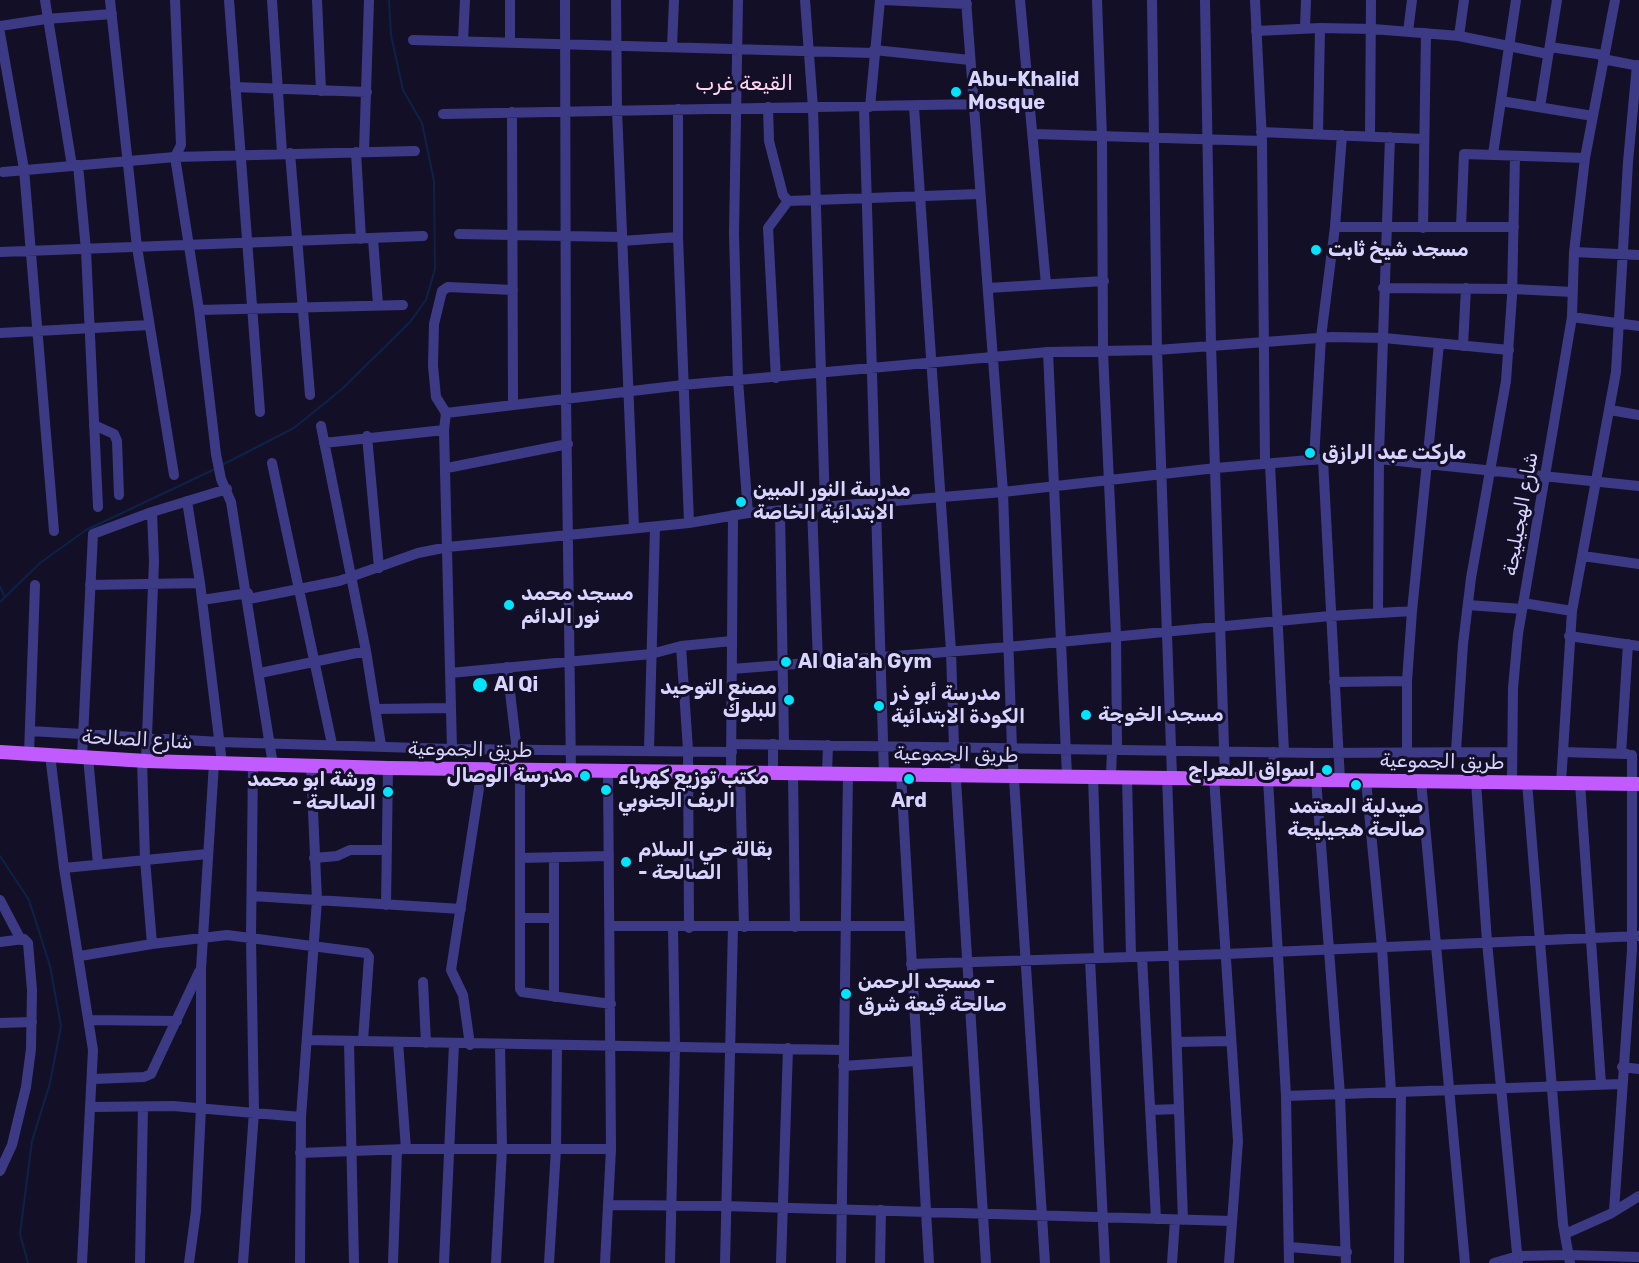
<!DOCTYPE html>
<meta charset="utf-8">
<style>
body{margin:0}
canvas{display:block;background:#130f26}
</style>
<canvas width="1639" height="1263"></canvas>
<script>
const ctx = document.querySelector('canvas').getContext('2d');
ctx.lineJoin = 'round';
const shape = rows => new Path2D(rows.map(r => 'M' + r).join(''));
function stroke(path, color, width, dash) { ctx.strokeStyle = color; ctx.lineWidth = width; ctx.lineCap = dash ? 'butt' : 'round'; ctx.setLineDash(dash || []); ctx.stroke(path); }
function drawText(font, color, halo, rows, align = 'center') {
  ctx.font = font + ' Rubik,Vazirmatn,sans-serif'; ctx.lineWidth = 6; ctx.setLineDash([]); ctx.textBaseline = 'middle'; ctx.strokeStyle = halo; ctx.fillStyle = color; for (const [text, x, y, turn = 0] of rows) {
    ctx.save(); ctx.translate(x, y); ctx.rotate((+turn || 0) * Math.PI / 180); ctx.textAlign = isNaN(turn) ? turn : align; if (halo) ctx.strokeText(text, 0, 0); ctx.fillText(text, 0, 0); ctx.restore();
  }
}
stroke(shape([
 [222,465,294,428,342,389,410,322,426,300,435,269,434,181,422,123,403,90,391,35,389,0],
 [0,587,4,595],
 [0,602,40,563,86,530,215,469],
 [0,856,29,900,50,966,61,1026,50,1083,32,1141,20,1234,28,1263]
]), '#0c2248', 2);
stroke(shape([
 [45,0,72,166],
 [110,0,137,247,174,475],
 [175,0,181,145,175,157,199,310,216,454,221,479,231,502,273,765],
 [229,0,260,412],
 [272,0,282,153],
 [317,0,321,91],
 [510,0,510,42],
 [565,0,566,399,571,771],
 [616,0,617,110,634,528],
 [738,0,734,234,738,380,748,513],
 [805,0,813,108,825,507],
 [883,0,967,4],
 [966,0,1003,492,1012,748,1045,1263],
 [1020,0,1046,284],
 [1097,0,1102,137,1103,352,1116,635,1117,750],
 [1152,0,1157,350,1172,776],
 [1205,0,1211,345,1225,778],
 [1255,0,1262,141,1265,464],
 [0,26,46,19,112,14],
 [1305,28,1306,0],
 [1256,31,1320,28,1373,29,1459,36,1548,54],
 [1408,32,1412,0],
 [0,33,24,169,54,531],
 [1459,36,1464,0],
 [413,40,873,53],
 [463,41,465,0],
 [672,47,674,0],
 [1550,47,1604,55],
 [874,50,970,60],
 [1603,59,1639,66],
 [235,87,367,92],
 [1501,101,1593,116],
 [768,107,769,141,783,195,788,201],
 [864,107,884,774],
 [870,107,880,0],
 [914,107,951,651,954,748,986,1263],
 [1540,107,1557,0],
 [678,109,678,237,689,523],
 [512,112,513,403],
 [443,114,1030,103],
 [1261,132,1424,139],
 [1318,133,1320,28],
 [1034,134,1262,141],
 [1370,136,1371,0],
 [356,152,361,239],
 [364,152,369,0],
 [290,153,310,395],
 [1493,154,1516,0],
 [78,165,86,250,98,507],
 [3,172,175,157,415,151],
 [788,201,979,194],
 [1335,227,1514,227],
 [1461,227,1464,154,1585,158],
 [1423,228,1426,33],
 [459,234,621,237],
 [373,239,378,305],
 [622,241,678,237],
 [0,252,423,236],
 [1574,252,1639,255],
 [988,288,1104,281],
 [1383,288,1513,289,1573,292],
 [199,310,403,305],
 [1572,317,1639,326],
 [0,333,149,325],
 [1463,346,1466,288],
 [1048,352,1067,776],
 [776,378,768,228,788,201],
 [1610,410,1639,415],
 [446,413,683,385,1048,352,1157,350,1332,337,1384,338,1509,350],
 [446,413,444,430,452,749],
 [446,413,436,397,433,366,434,324,442,291,448,287,513,290],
 [94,425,114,434,117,441,119,495],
 [321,426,366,651,381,745],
 [367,436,379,568],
 [324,443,444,430],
 [1379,459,1639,486],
 [1314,460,1321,337,1335,227,1342,135],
 [1323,460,1340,780],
 [272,463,332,744],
 [1270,464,1284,752],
 [447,468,568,444],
 [187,501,200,583,222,763],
 [812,508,818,661],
 [780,511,784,744],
 [1583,556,1639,564],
 [90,585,200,583],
 [249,599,339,581,418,553,448,547,689,523,748,513,1003,492,1216,468,1379,454],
 [202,600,248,593],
 [1523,603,1572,611],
 [1468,605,1522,609],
 [1378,613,1379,454,1390,137],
 [1569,636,1639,646],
 [681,646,688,750,689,928],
 [507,667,517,751],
 [732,669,1008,647,1330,616,1412,611],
 [260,673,366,651],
 [450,673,651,654,681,646,732,641],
 [1334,682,1407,681],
 [376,709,451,708],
 [30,731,220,742,452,749,732,752],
 [732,744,1317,753,1512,752],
 [773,744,773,773],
 [649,750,655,527],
 [1407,751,1407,681,1412,611,1439,344],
 [1456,751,1463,644,1471,578,1506,381,1512,296,1515,156],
 [1273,752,1275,779],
 [1563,752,1627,754],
 [29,754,35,585],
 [1621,754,1628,644],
 [50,755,64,868,93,1050,82,1263],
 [82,757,93,534,152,512,227,489],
 [88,757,98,864],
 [142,760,145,859,152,944],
 [146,761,154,561,152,512],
 [520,770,520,989,522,992,611,1004],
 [731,771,733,515],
 [740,771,744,927],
 [793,773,795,927],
 [827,773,828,745],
 [901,774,929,1263],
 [1093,776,1099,958],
 [1111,776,1112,750],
 [1127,776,1131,957],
 [1167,776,1183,1220],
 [1214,777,1238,1141,1229,1263],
 [1268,779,1286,1096,1289,1263],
 [1316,779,1340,1095,1346,1263],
 [1366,780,1382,947,1391,1092],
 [1421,781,1465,1263],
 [1476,782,1487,942,1518,1263],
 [1512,782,1513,688,1518,634,1572,317,1574,252,1585,158,1615,0],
 [1527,782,1563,1224,1570,1263],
 [1561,783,1572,611,1616,372,1628,162,1637,65],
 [1580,783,1601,1084],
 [554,857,554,997],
 [314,858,337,856,350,850,387,850],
 [520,858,609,856],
 [64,868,207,854],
 [252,896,461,909],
 [0,900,21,940],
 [386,905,388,768],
 [520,918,554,918],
 [610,926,908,926],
 [0,942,24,939,28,943,32,990,31,1049,26,1087,12,1145,0,1171],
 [80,956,152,944,227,935,366,953,369,957,363,1041],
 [1142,957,1156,1219],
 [1090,959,1105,1263],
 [911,964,1226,954,1639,936],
 [423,982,426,1043],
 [90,1020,177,1021],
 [0,1023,32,1022],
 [307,1040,843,1050],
 [349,1041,354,1263],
 [398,1042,406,1149],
 [1177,1042,1231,1041],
 [470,1045,463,995,451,970,482,769],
 [843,1066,916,1061],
 [1622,1067,1639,1069],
 [93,1079,144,1077,151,1074,199,972],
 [1286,1096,1621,1084],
 [92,1107,173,1106,301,1117],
 [1150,1110,1179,1109],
 [300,1153,406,1149,611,1149],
 [609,1205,725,1206,1231,1221],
 [1614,1211,1632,950,1632,755],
 [1565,1234,1610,1214,1639,1196],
 [1290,1247,1347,1252],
 [140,1263,143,1107],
 [189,1263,196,1211,201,1108,201,969,214,763],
 [243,1263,254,1112,251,938,253,764],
 [300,1263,301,1117,317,900,311,766],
 [393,1263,397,1150],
 [444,1263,454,1044],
 [496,1263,502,1149,500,1045],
 [549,1263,556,1149,557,1045],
 [605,1263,611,1149,608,770],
 [670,1263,675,1048,673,927],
 [725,1263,733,927],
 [781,1263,788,1048],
 [841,1263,848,773],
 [880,1263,881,1210],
 [1172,1263,1175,1220],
 [1399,1263,1401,1092],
 [1494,1263,1518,1256,1569,1255,1639,1257]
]), '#3d3a85', 10);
stroke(shape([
 [0,752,146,761,388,768,1639,784]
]), '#c25bff', 14);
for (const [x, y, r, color] of [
 [956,92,6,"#00e5ff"],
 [1316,250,6,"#00e5ff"],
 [1310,453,6,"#00e5ff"],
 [741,502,6,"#00e5ff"],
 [509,605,6,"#00e5ff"],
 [786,662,6,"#00e5ff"],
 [480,685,8,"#00e5ff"],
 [789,700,6,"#00e5ff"],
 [879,706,6,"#00e5ff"],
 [1086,715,6,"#00e5ff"],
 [1327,770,6,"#00e5ff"],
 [585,776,6,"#00e5ff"],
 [909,779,6,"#00e5ff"],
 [1356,785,6,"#00e5ff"],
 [606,790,6,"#00e5ff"],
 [388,792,6,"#00e5ff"],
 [626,862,6,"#00e5ff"],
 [846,994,6,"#00e5ff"]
]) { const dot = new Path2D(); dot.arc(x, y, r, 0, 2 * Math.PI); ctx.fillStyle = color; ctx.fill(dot); stroke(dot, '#130f26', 2); }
drawText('bold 20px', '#d9d4ff', '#130f26', [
 ["Abu-Khalid",968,80],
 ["Mosque",968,103],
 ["مسجد شيخ ثابت",1328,250],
 ["ماركت عبد الرازق",1322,453],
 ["مدرسة النور المبين",753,490],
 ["الابتدائية الخاصة",753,513],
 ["مسجد محمد",521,594],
 ["نور الدائم",521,617],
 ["Al Qia'ah Gym",798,662],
 ["Al Qi",494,685],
 ["مصنع التوحيد",777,688,"right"],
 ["للبلوك",777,711,"right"],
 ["مدرسة أبو ذر",891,694],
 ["الكودة الابتدائية",891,717],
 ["مسجد الخوجة",1098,715],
 ["اسواق المعراج",1315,770,"right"],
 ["مدرسة الوصال",573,776,"right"],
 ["مكتب توزيع كهرباء",618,778],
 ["الريف الجنوبي",618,801],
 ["ورشة ابو محمد",376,780,"right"],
 ["- الصالحة",376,803,"right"],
 ["Ard",909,801,"center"],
 ["صيدلية المعتمد",1356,807,"center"],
 ["صالحة هجيليجة",1356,830,"center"],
 ["بقالة حي السلام",638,850],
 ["- الصالحة",638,873],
 ["مسجد الرحمن -",858,982],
 ["صالحة قيعة شرق",858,1005]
], 'left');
drawText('20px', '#d9d4ff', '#130f26', [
 ["شارع الهجيليجة",1521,514,-80],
 ["شارع الصالحة",137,740,3],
 ["طريق الجموعية",470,750,1],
 ["طريق الجموعية",956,755,1],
 ["طريق الجموعية",1442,762,1]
]);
drawText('21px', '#ffd6f0', '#130f26', [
 ["القيعة غرب",744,84]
]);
</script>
